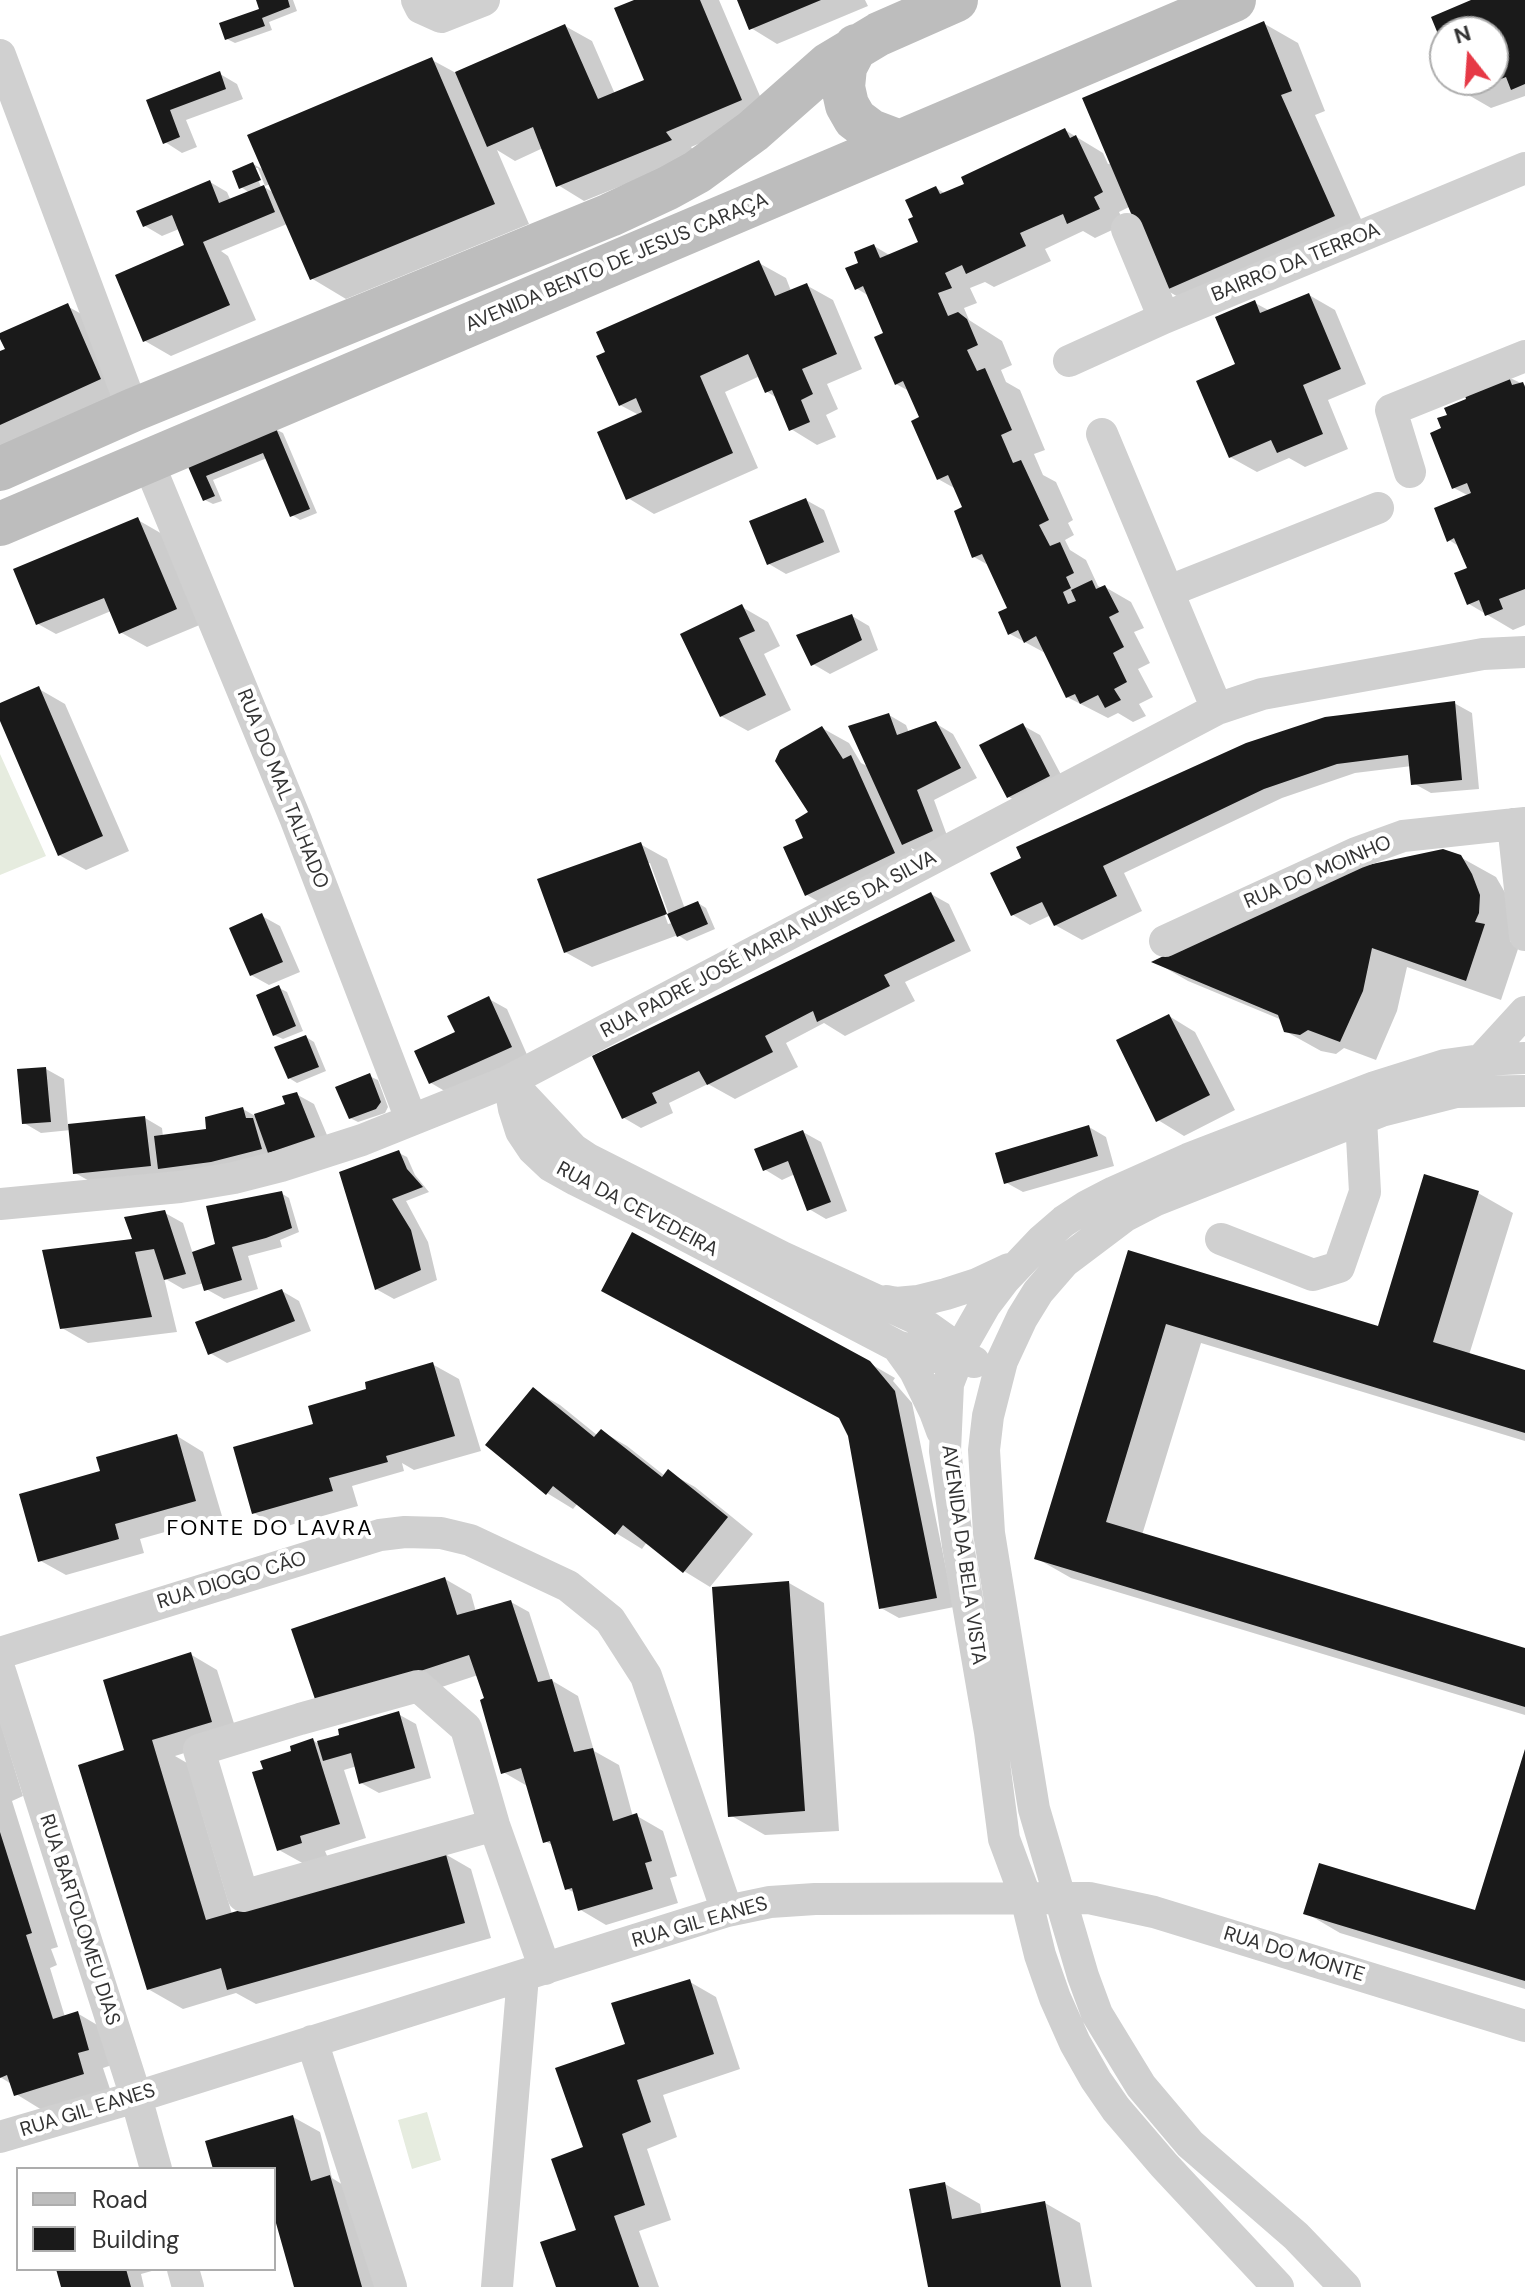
<!DOCTYPE html>
<meta charset="utf-8">
<style>
body{margin:0}
#map{position:relative;width:1525px;height:2287px;overflow:hidden;background:#fff;font-family:"DM Sans",sans-serif}
canvas{display:block}
.legend{position:absolute;left:16px;top:2167px;width:260px;height:104px;box-sizing:border-box;background:#fff;border:2px solid #adadad;margin:0;padding:10px 14px;list-style:none;font-size:24px;color:#333}
.legend li{display:flex;align-items:center;gap:16px;height:40px}
.legend b{width:40px;border:2px solid #adadad}
.north{position:absolute;left:1429px;top:16px;width:80px;height:80px;box-sizing:border-box;background:#fff;border:2px solid #adadad;border-radius:50%;rotate:343deg;font-size:22px;font-weight:700;line-height:32px;text-align:center;color:#333}
.north::after{content:'';display:block;margin:auto;width:28px;height:36px;background:#e63946;clip-path:polygon(50% 0,100% 100%,50% 72%,0 100%)}
</style>
<div id="map">
<canvas width="1525" height="2287"></canvas>
<ul class="legend">
<li><b style="height:10px;background:#bdbdbd"></b>Road</li>
<li><b style="height:22px;background:#1a1a1a"></b>Building</li>
</ul>
<div class="north">N</div>
</div>
<script>
const ctx = document.querySelector('canvas').getContext('2d');
ctx.lineJoin = 'round';
function fillPath(path, color) { ctx.fillStyle = color; ctx.fill(path, 'evenodd'); }
const shape = rows => new Path2D(rows.map(r => 'M' + r).join(''));
function stroke(path, color, width, dash) { ctx.strokeStyle = color; ctx.lineWidth = width; ctx.lineCap = dash ? 'butt' : 'round'; ctx.setLineDash(dash || []); ctx.stroke(path); }
function drawText(font, color, halo, rows, align = 'center') {
  ctx.font = font + ' "DM Sans",sans-serif'; ctx.lineWidth = 8; ctx.setLineDash([]); ctx.textBaseline = 'middle'; ctx.strokeStyle = halo; ctx.fillStyle = color; for (const [text, x, y, turn = 0] of rows) {
    ctx.save(); ctx.translate(x, y); ctx.rotate((+turn || 0) * Math.PI / 180); ctx.textAlign = isNaN(turn) ? turn : align; if (halo) ctx.strokeText(text, 0, 0); ctx.fillText(text, 0, 0); ctx.restore();
  }
}
fillPath(shape([
 [0,754,46,856,0,875],
 [427,2112,441,2160,412,2169,398,2120]
]), '#e6ecdf');
fillPath(shape([
 [258,0,293,0,297,11,269,22,272,30,235,43,227,39,261,10],
 [639,0,719,0,768,115,691,147,697,155,584,201,558,185,543,148,515,161,497,150,529,224,346,299,311,278,287,224,221,251,228,256,256,320,171,356,145,341,189,246,179,229,162,236,145,226,210,182,227,192,231,201,250,193,241,187,253,164,264,170,432,60,456,73,565,26,592,41,615,94,647,81],
 [254,168,258,168,265,186,270,184,274,193,266,188,262,190],
 [739,0,865,0,868,6,777,44,751,28],
 [1472,0,1525,0,1525,96,1491,108,1465,93,1459,80,1493,80,1493,32,1445,32,1445,46,1433,18],
 [1263,23,1298,43,1325,111,1315,115,1368,235,1201,310,1166,290,1129,207,1119,212,1125,224,1095,238,1083,231,1045,249,1051,261,994,287,985,282,970,288,977,303,964,308,969,320,1002,341,1012,365,1001,370,1006,382,1020,390,1045,450,1034,454,1043,475,1056,482,1073,520,1068,523,1074,535,1065,540,1070,550,1086,560,1098,586,1102,588,1105,587,1131,602,1144,628,1134,632,1150,663,1138,669,1153,697,1139,704,1146,716,1133,722,1118,713,1108,718,1067,697,1047,654,1010,634,1009,609,990,566,974,557,964,508,956,489,938,479,921,418,909,391,896,384,886,334,869,296,856,288,861,264,874,246,891,256,921,243,915,218,936,188,946,194,1065,130,1103,153,1108,164,1112,163],
 [220,74,237,84,243,99,186,120,197,147,182,153,165,142,149,101],
 [759,263,786,278,791,291,806,285,833,300,862,369,827,384,838,409,826,415,836,437,817,445,791,429,777,398,766,391,760,376,725,392,758,468,654,514,628,498,639,415,620,405],
 [1309,295,1335,310,1366,384,1328,400,1348,449,1305,467,1289,458,1257,472,1230,457,1238,366,1255,303,1270,311],
 [67,306,94,321,126,394,0,451,0,354],
 [1508,377,1525,385,1525,625,1513,630,1469,604,1469,569,1460,547,1449,540,1469,496,1454,488,1444,429,1449,416,1469,401],
 [275,429,283,433,317,513,300,520,292,515,267,458,213,480,222,501,213,504,205,500,189,463],
 [806,500,824,510,840,552,786,574,769,564],
 [138,520,164,535,202,624,147,647,120,632,111,611,56,634,38,624],
 [742,607,768,622,780,646,764,654,791,710,748,731,721,716],
 [852,616,869,626,878,650,830,674,813,664],
 [39,689,65,704,129,851,86,870,59,855,0,716,0,706],
 [1454,703,1472,713,1479,789,1431,793,1413,783,1412,766,1355,773,1282,798,1124,873,1142,911,1082,940,1055,925,1051,915,1030,925,1013,915,993,874],
 [889,715,906,725,909,733,935,723,953,734,977,778,934,800,949,841,921,853,911,848,921,868,833,910,807,895,806,839,822,728,849,743,861,763,869,767],
 [1022,725,1040,735,1067,786,1026,807,1009,797],
 [640,844,667,859,685,909,698,903,706,908,715,929,687,941,678,935,592,967,565,952],
 [646,863,650,863,672,923,668,924],
 [1460,857,1496,877,1507,896,1513,933,1510,941,1519,946,1501,1000,1407,967,1397,1011,1376,1060,1344,1048,1336,1054,1321,1051,1285,1031,1282,1020,1188,981,1155,962],
 [931,894,949,904,971,951,905,982,915,1001,845,1036,824,1023,786,1043,798,1067,735,1099,708,1084,669,1103,673,1113,641,1128,624,1118,595,1057],
 [262,916,280,926,300,972,269,985,251,975],
 [279,988,287,992,303,1031,283,1039,274,1035],
 [489,999,507,1009,528,1057,448,1093,431,1083],
 [1169,1016,1195,1032,1235,1110,1184,1136,1158,1120],
 [306,1037,314,1042,326,1071,297,1083,289,1078],
 [46,1069,64,1079,68,1126,145,1118,162,1128,163,1137,208,1131,243,1109,255,1116,287,1105,296,1094,314,1104,332,1147,177,1178,167,1172,167,1176,93,1183,75,1173,71,1130,41,1133,24,1123],
 [369,1076,378,1080,388,1107,385,1113,358,1122,350,1118],
 [1089,1127,1106,1137,1114,1166,1023,1192,1005,1182],
 [803,1132,821,1142,847,1211,826,1219,809,1209,795,1174,782,1180,764,1169],
 [399,1153,407,1157,415,1175,429,1192,406,1201,428,1242,437,1280,394,1299,376,1289],
 [281,1193,289,1198,299,1232,280,1240,282,1247,248,1256,258,1289,224,1299,206,1289,204,1283,183,1289,164,1278,177,1332,88,1343,62,1328,134,1241,165,1213,183,1223,193,1254,217,1245],
 [1478,1193,1513,1213,1469,1355,1525,1372,1525,1441,1201,1343,1142,1535,1525,1650,1525,1715,1071,1578,1036,1558,1130,1252,1379,1328],
 [282,1291,299,1301,311,1331,227,1363,210,1353],
 [869,1363,895,1378,893,1381,912,1403,954,1607,899,1618,881,1608,850,1435,841,1418],
 [432,1364,459,1379,481,1451,414,1470,402,1463,404,1471,352,1486,358,1506,280,1528,254,1513,313,1427,366,1391],
 [533,1390,560,1405,597,1435,601,1431,627,1446,665,1476,668,1472,695,1487,753,1534,710,1587,684,1571,647,1542,642,1549,616,1533,578,1503,573,1509,547,1493],
 [177,1436,203,1452,222,1516,140,1539,144,1553,66,1575,39,1560,102,1472],
 [445,1579,471,1594,476,1612,511,1602,529,1612,551,1680,578,1696,594,1751,619,1765,633,1817,637,1816,663,1831,677,1876,670,1878,678,1903,606,1925,579,1909,575,1893,567,1889,554,1846,545,1841,529,1787,503,1772,489,1699,478,1675,345,1719],
 [789,1583,824,1603,839,1831,765,1835,730,1815],
 [190,1654,217,1670,238,1736,175,1756,187,1763,232,1914,445,1854,471,1869,491,1938,256,2004,236,1993,183,2009,148,1989,130,1750],
 [398,1714,416,1724,431,1778,379,1793,361,1783,357,1766,344,1770,366,1838,325,1851,328,1858,306,1865,279,1850,266,1770,313,1740,317,1743,342,1736],
 [0,1721,23,1796,12,1801,58,1947,51,1949,57,1965,50,1968,65,2017,77,2013,104,2029,115,2064,103,2068,110,2089,42,2110,16,2094,13,2085,0,2077],
 [1525,1754,1525,1989,1340,1933,1306,1913,1476,1913],
 [690,1982,716,1997,740,2069,663,2095,677,2137,647,2149,671,2220,639,2231,659,2287,558,2287,578,2231,586,2148,627,2045],
 [293,2117,320,2132,332,2178,348,2188,376,2287,296,2287,274,2214,274,2169,215,2169],
 [945,2184,980,2204,982,2215,1045,2203,1080,2223,1092,2287,930,2287],
 [58,2269,159,2269,141,2274,144,2287,63,2287]
]), '#0003');
fillPath(shape([
 [256,0,288,0,290,7,262,18,265,26,225,40,219,23,259,9],
 [634,0,700,0,742,100,666,132,672,140,556,187,533,127,487,147,455,72,565,24,598,99,644,80,614,8],
 [737,0,821,0,749,30],
 [1471,0,1525,0,1525,84,1511,90,1506,77,1463,94,1457,80,1493,80,1493,32,1445,32,1445,51,1431,17],
 [1264,21,1292,91,1281,95,1335,216,1164,291,1082,98],
 [432,57,495,204,310,280,247,135],
 [220,71,226,89,170,110,180,137,163,144,146,100],
 [1065,128,1070,138,1076,135,1103,192,1094,197,1100,209,1067,224,1063,214,1020,233,1026,246,966,274,962,265,945,273,952,288,938,293,948,316,958,312,967,319,978,345,967,350,977,371,985,368,1012,430,1001,435,1013,463,1021,460,1049,520,1039,525,1050,546,1060,542,1074,573,1066,577,1071,588,1063,592,1068,604,1076,601,1071,590,1092,580,1096,589,1105,585,1119,612,1109,617,1124,647,1113,653,1127,682,1114,689,1121,700,1105,708,1098,695,1080,704,1075,694,1066,698,1036,636,1024,643,1018,630,1008,635,998,612,1007,608,982,554,972,558,954,511,962,507,948,475,937,480,911,421,919,417,903,381,895,385,874,337,883,333,863,286,855,290,845,268,858,263,854,252,874,244,880,258,918,242,908,219,913,217,905,200,936,186,940,194,964,184,961,177],
 [253,162,261,180,239,189,232,171],
 [210,180,219,203,264,185,275,212,203,242,230,305,143,342,115,275,184,245,172,215,143,227,136,211],
 [759,260,775,296,807,283,837,354,802,369,813,394,801,400,810,422,789,431,772,390,765,393,748,354,700,376,733,453,626,500,597,432,642,412,636,398,619,406,596,356,605,352,596,332],
 [1309,293,1341,369,1303,385,1323,434,1277,453,1271,440,1229,458,1196,381,1235,364,1215,317,1255,300,1260,313],
 [68,303,101,379,0,425,0,351,5,349,0,339,0,333],
 [1508,374,1512,385,1523,382,1525,387,1525,589,1499,599,1503,609,1485,616,1479,600,1467,605,1454,573,1467,568,1454,538,1447,542,1434,508,1471,493,1467,483,1452,489,1430,433,1441,428,1437,418,1447,415,1444,408,1466,399,1464,392],
 [275,426,310,509,290,517,263,453,206,476,215,496,203,501,186,462],
 [806,498,824,542,767,565,749,521],
 [138,517,177,609,119,634,104,598,36,625,13,569],
 [742,604,755,631,739,638,766,695,720,717,680,634],
 [852,614,862,640,811,666,796,635],
 [39,686,103,836,58,856,0,721,0,703],
 [1455,701,1462,780,1411,785,1408,755,1337,764,1264,789,1103,866,1117,896,1054,926,1042,902,1011,916,990,873,1021,858,1016,847,1246,743,1325,717],
 [889,713,897,735,936,721,961,768,917,790,933,831,902,845,848,726],
 [1023,723,1050,776,1007,798,979,745],
 [822,726,843,759,851,755,895,853,805,896,783,847,803,838,795,820,808,812,775,761,780,750],
 [641,842,667,914,564,953,537,879],
 [1443,849,1461,855,1472,874,1480,895,1479,913,1475,922,1485,924,1466,981,1372,948,1363,991,1340,1042,1308,1030,1300,1035,1284,1032,1278,1015,1151,962,1344,870],
 [931,892,955,941,884,975,890,986,817,1022,813,1011,765,1036,773,1052,707,1085,699,1071,652,1093,657,1103,622,1119,592,1056],
 [698,901,708,924,677,937,667,914],
 [262,913,283,962,250,976,229,928],
 [279,985,296,1026,273,1036,256,995],
 [489,996,512,1047,429,1084,414,1051,455,1032,447,1016],
 [1169,1014,1210,1095,1156,1122,1116,1040],
 [306,1035,319,1067,288,1079,274,1047],
 [46,1067,51,1122,22,1124,17,1069],
 [370,1073,381,1102,376,1109,349,1119,335,1087],
 [297,1092,315,1137,268,1153,254,1114,285,1104,282,1096],
 [243,1107,246,1118,253,1118,262,1149,211,1162,158,1169,154,1136,206,1129,205,1117],
 [145,1116,151,1166,73,1174,68,1124],
 [1089,1125,1098,1156,1004,1184,995,1153],
 [803,1130,831,1202,807,1211,788,1161,763,1171,754,1149],
 [399,1150,407,1169,423,1187,392,1199,411,1230,421,1270,375,1290,339,1172],
 [1424,1174,1479,1191,1433,1342,1525,1370,1525,1433,1166,1324,1106,1522,1525,1648,1525,1707,1034,1559,1128,1250,1378,1326],
 [282,1191,292,1228,266,1238,232,1247,242,1280,204,1291,192,1252,215,1244,206,1206],
 [165,1210,186,1274,164,1280,154,1249,135,1252,152,1317,60,1329,42,1250,132,1239,124,1217],
 [632,1232,870,1361,895,1391,937,1598,879,1609,848,1436,839,1418,601,1291],
 [282,1289,295,1321,208,1355,195,1322],
 [433,1362,455,1436,386,1456,388,1462,329,1478,333,1491,252,1514,233,1447,313,1424,308,1406,366,1389,365,1382],
 [533,1387,594,1437,601,1429,662,1477,668,1469,728,1517,683,1573,623,1525,615,1535,553,1486,546,1495,485,1445],
 [177,1434,196,1501,115,1524,119,1539,38,1562,19,1494,100,1471,96,1457],
 [445,1577,457,1615,511,1600,538,1682,552,1679,574,1752,593,1748,613,1821,637,1813,652,1861,645,1863,653,1889,578,1911,572,1888,565,1890,550,1841,543,1843,521,1768,501,1774,480,1700,484,1698,469,1655,317,1705,291,1629],
 [789,1581,805,1811,728,1817,712,1587],
 [191,1652,212,1722,152,1740,206,1920,445,1851,465,1923,227,1990,221,1968,147,1990,78,1765,124,1750,103,1680],
 [399,1711,415,1768,359,1784,351,1753,323,1761,317,1741,339,1735,338,1729],
 [313,1738,340,1824,300,1836,302,1843,277,1851,252,1772,263,1769,260,1761,291,1751,290,1746],
 [1525,1749,1525,1981,1303,1914,1319,1863,1475,1910],
 [0,1832,32,1933,26,1935,53,2019,78,2011,89,2050,78,2053,84,2074,14,2096,7,2075,0,2078],
 [690,1979,714,2054,637,2080,651,2122,622,2134,645,2205,614,2216,639,2287,556,2287,540,2242,576,2230,551,2159,583,2147,555,2068,625,2044,611,2003],
 [293,2115,311,2181,330,2175,362,2287,294,2287,274,2216,274,2169,213,2169,205,2141],
 [945,2182,952,2219,1045,2201,1061,2287,928,2287,909,2189],
 [56,2269,126,2269,131,2287,61,2287]
]), '#1a1a1a');
stroke(shape([
 [417,0,421,8,441,17,484,0],
 [0,55,133,410],
 [1127,229,1164,318],
 [1069,361,1164,318,1525,168],
 [1102,434,1217,709],
 [148,462,296,820,411,1119],
 [1410,472,1391,410,1525,356],
 [1169,591,1378,508],
 [1513,824,1525,935],
 [1165,941,1356,853,1403,836,1525,823],
 [1481,1060,1525,1012],
 [509,1081,514,1109,521,1131,533,1149,551,1166,576,1180,658,1221,897,1346,935,1357,958,1355,974,1362],
 [509,1081,573,1149,588,1159,782,1257,915,1318,946,1340,958,1355],
 [0,1204,180,1187,234,1178,281,1166,362,1140,509,1081,1217,709,1262,694,1483,654,1525,652],
 [1221,1239,1313,1275,1339,1267,1365,1192,1361,1119],
 [886,1301,896,1303,918,1301,946,1294,977,1284,1009,1269],
 [897,1346,915,1371,935,1412,942,1431],
 [0,1653,380,1535,405,1532,441,1533,470,1540,568,1586,610,1620,646,1676,727,1911],
 [0,1671,136,2097,156,2169],
 [494,1825,243,1896,199,1750,300,1719,418,1686,466,1728,494,1825,545,1969],
 [312,2041,391,2287],
 [0,2137,136,2097,727,1911,770,1902,815,1899,1089,1898,1154,1912,1525,2026],
 [183,2269,188,2287],
 [497,2287,523,1976],
 [1278,2287,1164,2165,1116,2109,1096,2080,1075,2043,1055,1998,1040,1955,1026,1898,1004,1839,990,1732,958,1546,945,1451,948,1384,965,1340,985,1305,1004,1280,1042,1240,1064,1221,1087,1206,1114,1192,1188,1159,1375,1087,1445,1065,1481,1060,1525,1058],
 [1345,2287,1296,2236,1190,2144,1141,2086,1097,2014,1083,1976,1034,1809,989,1533,984,1450,988,1416,1002,1361,1022,1318,1038,1292,1064,1262,1125,1216,1156,1200,1381,1111,1456,1092,1525,1091]
]), '#d0d0d0', 32);
stroke(shape([
 [856,46,845,67,843,87,847,105,855,119,871,131,900,142],
 [0,469,133,410,610,215,668,188,697,172,753,131,829,64,879,34,956,0],
 [0,524,1234,0]
]), '#bdbdbd', 44);
drawText('20px', '#333', '#fff', [
 ["AVENIDA BENTO DE JESUS CARAÇA",617,263,-23],
 ["BAIRRO DA TERROA",1296,263,-22],
 ["RUA DO MAL TALHADO",282,789,68],
 ["RUA DO MOINHO",1318,873,-23],
 ["RUA PADRE JOSÉ MARIA NUNES DA SILVA",769,945,-28],
 ["RUA DA CEVEDEIRA",637,1210,28],
 ["AVENIDA DA BELA VISTA",963,1555,82],
 ["RUA DIOGO CÃO",232,1581,-17],
 ["RUA BARTOLOMEU DIAS",79,1920,72],
 ["RUA GIL EANES",700,1923,-16],
 ["RUA DO MONTE",1294,1955,17],
 ["RUA GIL EANES",88,2111,-17]
]);
ctx.letterSpacing = '2px';
drawText('22px', '#000', '#fff', [
 ["FONTE DO LAVRA",270,1529]
]);
ctx.letterSpacing = '0px';
</script>
